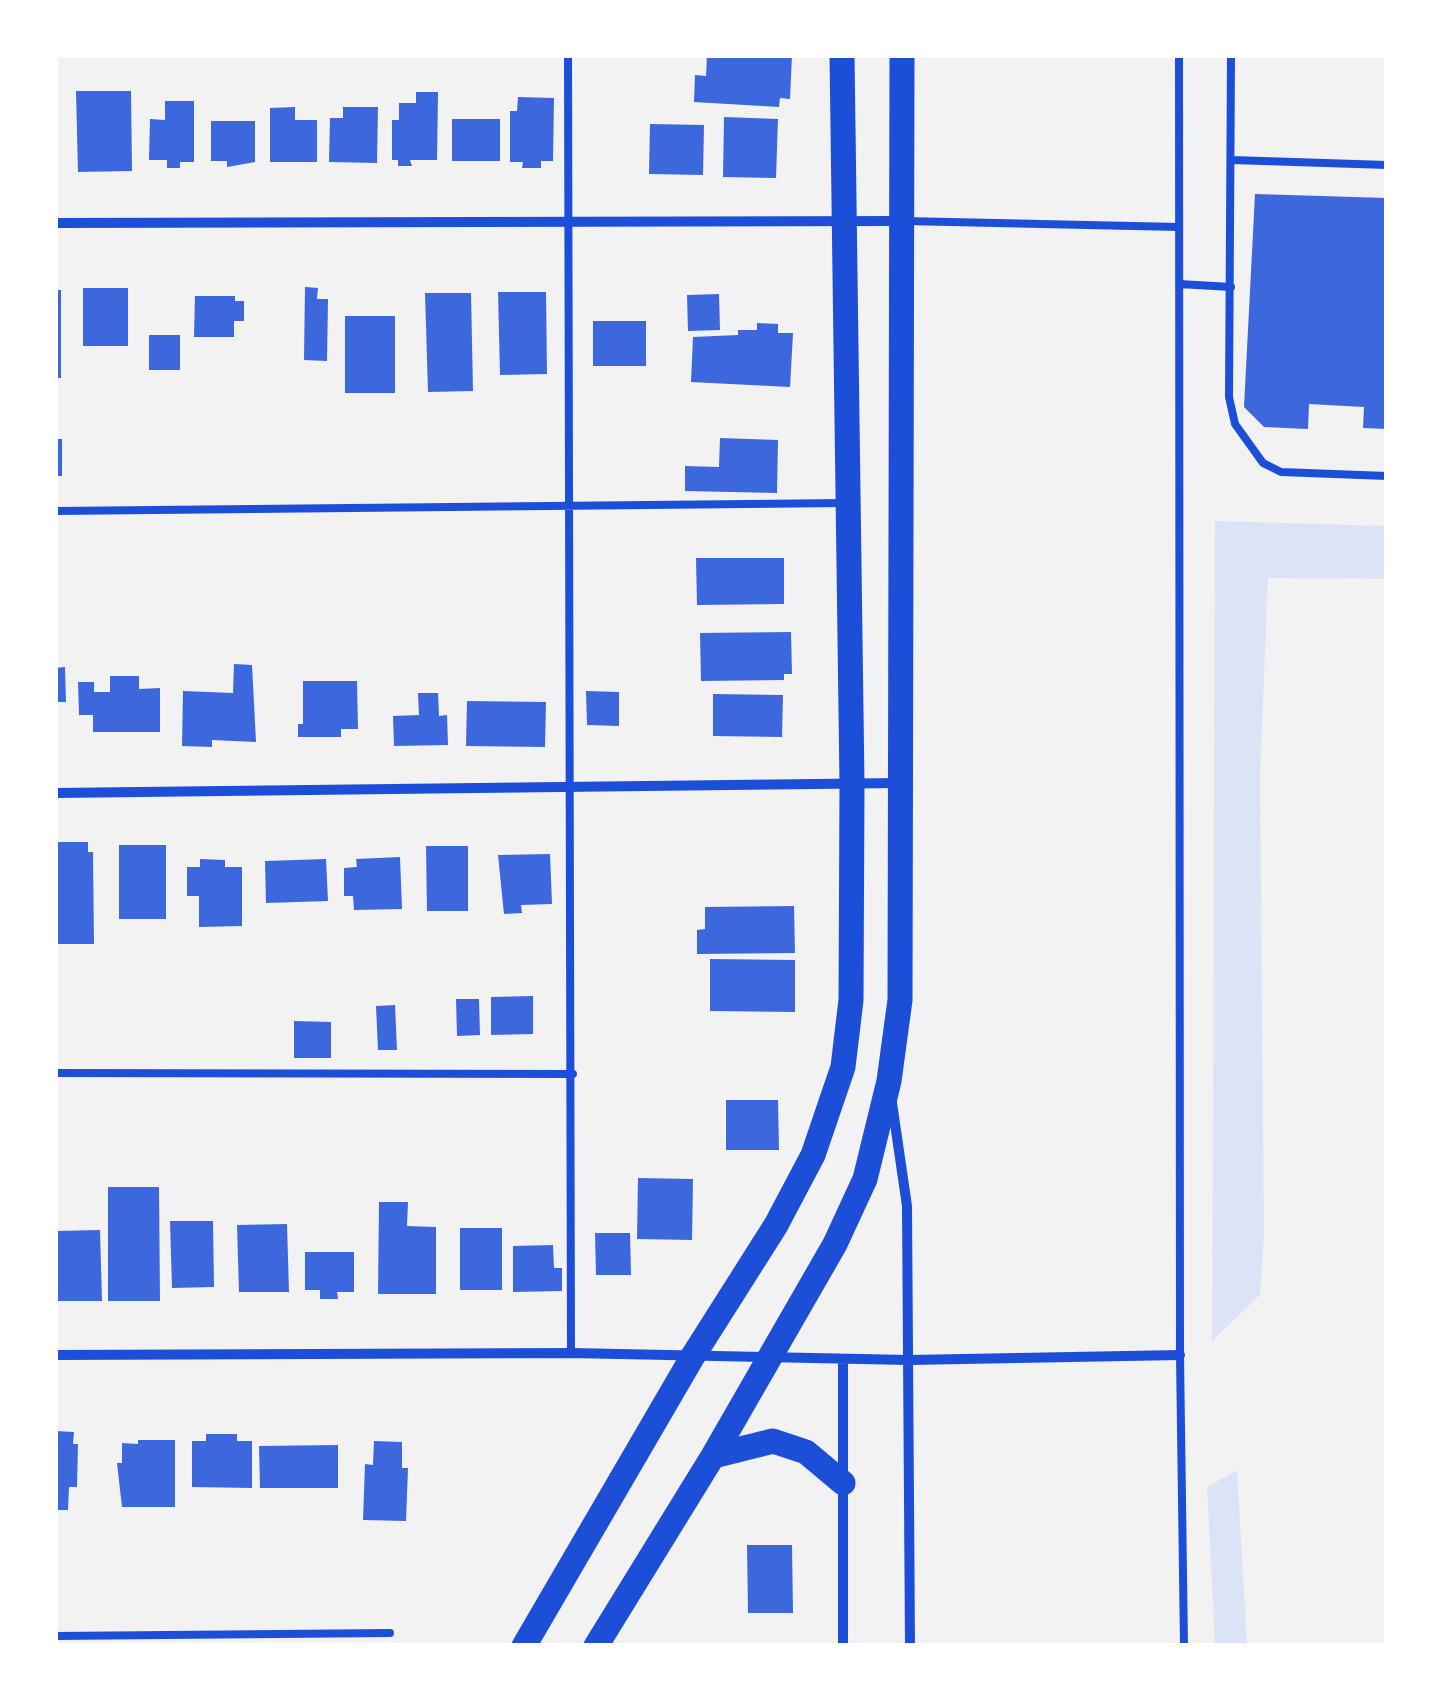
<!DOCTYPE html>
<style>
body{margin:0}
#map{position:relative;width:1442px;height:1701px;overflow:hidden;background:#f2f2f2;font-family:"Alegreya Sans",sans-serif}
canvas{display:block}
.frame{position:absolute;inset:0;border:58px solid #fff;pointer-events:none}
</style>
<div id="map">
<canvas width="1442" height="1701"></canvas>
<div class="frame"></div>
</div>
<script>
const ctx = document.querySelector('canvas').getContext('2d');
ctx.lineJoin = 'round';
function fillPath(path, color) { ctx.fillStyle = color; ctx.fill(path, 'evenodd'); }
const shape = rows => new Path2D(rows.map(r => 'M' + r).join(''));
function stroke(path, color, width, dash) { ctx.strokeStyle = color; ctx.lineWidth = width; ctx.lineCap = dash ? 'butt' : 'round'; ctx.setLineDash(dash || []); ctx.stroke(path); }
fillPath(shape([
 [1215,521,1387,526,1387,579,1268,578,1260,777,1264,1235,1260,1295,1212,1341],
 [1237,1470,1247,1646,1215,1646,1207,1487]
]), '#dbe4f7');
fillPath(shape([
 [707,55,792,55,790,99,780,98,779,107,694,102,695,75,706,76],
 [76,91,131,91,132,171,78,172],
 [416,92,438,92,437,160,410,160,412,166,398,166,398,160,392,160,392,120,399,120,399,103,416,103],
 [518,97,554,98,553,161,541,161,541,168,522,168,523,162,510,162,510,111,517,111],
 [165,101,194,101,194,162,180,162,180,168,167,168,167,160,149,160,150,119,165,120],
 [295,107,295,120,317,120,317,162,270,162,270,108],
 [343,107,378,107,377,163,329,162,330,118,343,118],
 [724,117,778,119,776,178,723,177],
 [452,119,500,119,500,161,452,161],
 [211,121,255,121,255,162,227,167,227,161,211,161],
 [650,124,704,125,703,175,649,174],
 [1255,194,1387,198,1387,429,1363,428,1364,407,1309,404,1308,429,1264,427,1244,407],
 [305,287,318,288,317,299,328,299,327,361,304,360],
 [83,288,128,288,128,346,83,346],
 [55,290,61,290,61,378,55,378],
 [498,292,546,292,547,374,500,375],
 [425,293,471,293,473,391,428,392],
 [719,294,720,330,688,331,687,295],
 [195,296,235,296,235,301,244,301,244,321,234,321,234,337,194,337],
 [345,316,395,316,395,393,345,393],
 [593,321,646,321,646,366,593,366],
 [757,323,778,324,778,333,793,333,790,387,691,382,693,337,738,335,738,330,757,330],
 [149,335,180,335,180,370,149,370],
 [720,438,778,440,777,493,685,491,685,466,719,467],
 [55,439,62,439,62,476,55,476],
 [696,558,784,558,784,604,697,605],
 [791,632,792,674,784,674,784,680,701,681,700,633],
 [234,664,252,665,256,742,212,740,212,747,182,746,183,691,233,693],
 [65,667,66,702,55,702,55,668],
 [110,676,139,676,139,689,160,688,160,732,93,732,93,715,79,715,78,682,94,682,94,692,110,692],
 [303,681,357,681,358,729,341,729,341,737,298,737,298,724,303,724],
 [586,691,619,692,619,726,587,725],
 [418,693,438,693,439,716,447,715,448,745,394,746,393,716,419,715],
 [713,694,783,695,782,737,713,736],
 [467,701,546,702,545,747,466,746],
 [55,842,88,842,88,852,93,852,94,944,55,944],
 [119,845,166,845,166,919,119,919],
 [426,846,468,846,468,911,427,911],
 [550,854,552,904,521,905,522,913,504,914,498,855],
 [400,857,402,909,354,910,353,896,344,896,344,868,357,867,356,859],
 [200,859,225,860,225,867,242,867,242,926,199,927,199,896,187,896,187,867,200,867],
 [326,859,328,901,266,903,265,861],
 [794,906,795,953,697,954,697,930,705,929,705,907],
 [710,959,795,960,795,1012,710,1011],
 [533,996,533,1034,491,1035,491,997],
 [456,999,479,999,480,1035,457,1036],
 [395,1005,397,1050,378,1050,376,1006],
 [294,1021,331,1022,331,1058,294,1058],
 [726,1100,778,1100,779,1150,726,1150],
 [638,1178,693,1179,692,1240,637,1239],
 [108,1187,159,1187,160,1301,108,1301],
 [379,1202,408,1202,407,1226,436,1227,436,1294,378,1294],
 [170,1221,213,1221,214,1287,172,1288],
 [287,1224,289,1292,239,1292,237,1225],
 [460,1228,502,1228,502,1290,460,1290],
 [100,1230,102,1301,55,1301,55,1231],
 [595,1233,630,1233,631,1275,596,1275],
 [553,1245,554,1268,562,1268,562,1291,513,1292,513,1246],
 [305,1252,354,1252,354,1292,337,1292,338,1299,320,1299,320,1290,305,1290],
 [55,1431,74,1432,73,1444,78,1444,77,1487,69,1487,68,1510,55,1510],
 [206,1434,237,1434,237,1441,252,1441,252,1488,192,1487,192,1441,206,1441],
 [138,1440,175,1440,175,1507,122,1507,117,1463,122,1463,122,1443,138,1444],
 [374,1441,402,1442,402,1468,408,1468,406,1521,363,1520,365,1464,373,1465],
 [338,1445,338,1488,260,1488,259,1446],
 [747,1545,792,1545,793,1613,748,1613]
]), '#3d67dc');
stroke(shape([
 [568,55,571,1353],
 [1179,55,1180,1355,1184,1646],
 [1231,55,1229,397,1235,424,1263,463,1281,472,1387,476],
 [1232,160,1387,165],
 [904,221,1179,227],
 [1179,284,1231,287],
 [55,511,845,503],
 [55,1073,573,1074],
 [55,1636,390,1633]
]), '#1d4ed8', 8);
stroke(shape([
 [55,223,899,221],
 [55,793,899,783],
 [892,1103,907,1206,910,1646],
 [55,1355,571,1353,909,1360,1180,1355],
 [843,1646,843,1359]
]), '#1d4ed8', 10);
stroke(shape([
 [713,1456,773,1441,806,1452,843,1483],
 [524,1646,693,1356,776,1225,813,1155,843,1067,851,1000,852,784,842,55],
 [596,1646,713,1456,835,1244,865,1179,889,1081,900,1000,902,55]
]), '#1d4ed8', 25);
</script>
